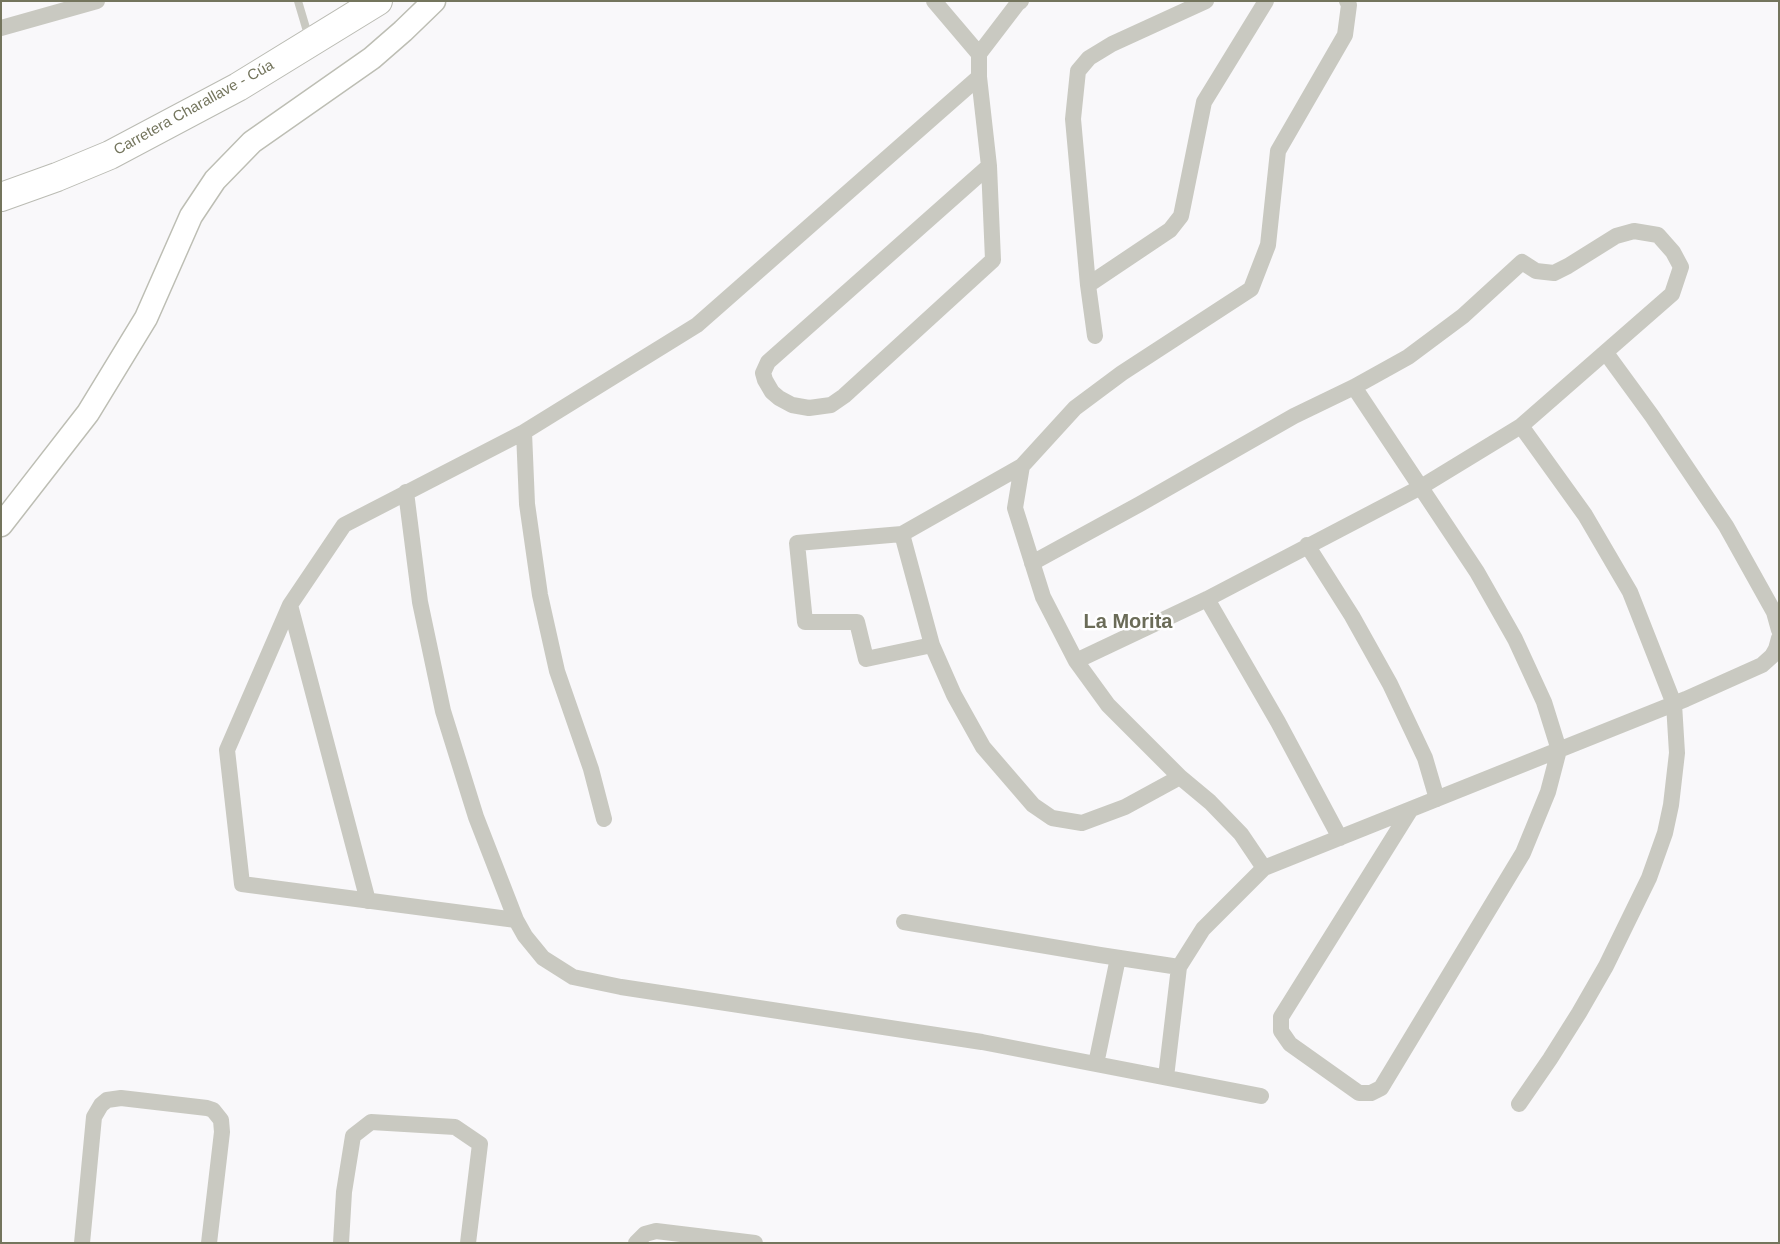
<!DOCTYPE html>
<meta charset="utf-8">
<style>
body{margin:0}
#map{position:relative;width:1780px;height:1244px;overflow:hidden;background:#f9f8fa;font-family:Arial,sans-serif}
canvas{display:block}
.frame{position:absolute;inset:0;border:2px solid #74755d;pointer-events:none}
</style>
<div id="map">
<canvas width="1780" height="1244"></canvas>
<div class="frame"></div>
</div>
<script>
const ctx = document.querySelector('canvas').getContext('2d');
ctx.lineJoin = 'round';
const shape = rows => new Path2D(rows.map(r => 'M' + r).join(''));
function stroke(path, color, width, dash) { ctx.strokeStyle = color; ctx.lineWidth = width; ctx.lineCap = dash ? 'butt' : 'round'; ctx.setLineDash(dash || []); ctx.stroke(path); }
function drawText(font, color, halo, rows, align = 'center') {
  ctx.font = font + ' Arial,sans-serif'; ctx.lineWidth = 5; ctx.setLineDash([]); ctx.textBaseline = 'middle'; ctx.strokeStyle = halo; ctx.fillStyle = color; for (const [text, x, y, turn = 0] of rows) {
    ctx.save(); ctx.translate(x, y); ctx.rotate((+turn || 0) * Math.PI / 180); ctx.textAlign = isNaN(turn) ? turn : align; if (halo) ctx.strokeText(text, 0, 0); ctx.fillText(text, 0, 0); ctx.restore();
  }
}
const secondary = shape([
 [1,525,88,413,146,318,191,216,215,180,252,142,372,58,403,31,434,1]
]);
const highway = shape([
 [1,197,57,177,110,155,238,87,378,1]
]);
stroke(secondary, '#bdbeb4', 25);
stroke(highway, '#babbb3', 30);
stroke(shape([
 [298,1,309,38]
]), '#c9c9c1', 8);
stroke(shape([
 [934,1,979,54,1018,3,1021,1],
 [1,28,97,1],
 [979,54,979,77,989,166,993,260,844,396,831,405,809,408,792,405,779,398,772,392,765,380,763,373,768,362,989,166],
 [979,77,697,325,524,432,344,525,290,605,227,750,242,884,516,920,525,936,543,958,573,977,621,987,982,1042,1261,1096],
 [1088,285,1170,230,1181,216,1204,102,1266,1],
 [1095,336,1088,285,1073,119,1078,71,1089,58,1112,44,1206,1],
 [1606,353,1652,416,1726,526,1774,612,1779,630],
 [1354,387,1477,572,1515,639,1544,702,1559,750,1548,792,1523,853,1381,1088,1371,1093,1359,1093,1290,1044,1281,1031,1281,1017,1411,809],
 [524,432,527,504,540,595,557,671,591,769,604,819],
 [1022,466,1015,508,1043,597,1076,661,1108,705,1180,777,1210,802,1241,834,1264,868],
 [406,492,420,602,443,711,476,817,516,920],
 [902,534,932,645],
 [1307,545,1352,616,1390,684,1425,758,1437,799],
 [1032,563,1140,504,1294,416,1354,387,1408,357,1463,316,1522,262,1536,271,1554,273,1568,266,1616,236,1634,231,1658,235,1673,252,1681,267,1672,294,1521,426,1421,487,1207,599,1076,661],
 [1207,599,1278,722,1340,838],
 [290,605,368,901],
 [1180,777,1125,807,1082,823,1052,818,1033,805,983,747,954,695,932,645,866,659,857,622,805,622,797,543,902,534,1022,466,1075,408,1122,373,1251,289,1268,245,1278,151,1345,35,1349,5,1347,1],
 [904,922,1100,955,1179,967],
 [1096,1064,1118,958],
 [1166,1077,1179,967,1203,929,1264,868,1686,699,1762,665,1772,656,1776,649,1779,638],
 [1519,1104,1550,1059,1579,1013,1606,966,1649,878,1665,833,1671,805,1677,753,1674,704,1630,592,1585,515,1521,426],
 [82,1243,94,1117,101,1105,107,1100,121,1098,207,1108,213,1110,221,1120,222,1132,209,1243],
 [341,1243,344,1192,353,1136,371,1122,455,1127,480,1144,468,1243],
 [636,1243,645,1234,656,1231,755,1243]
]), '#c9c9c1', 16);
stroke(secondary, '#fff', 22);
stroke(highway, '#fff', 28);
drawText('15px', '#74755d', '#fff', [
 ["Carretera Charallave - Cúa",194,108,-29]
]);
drawText('bold 20px', '#6b6c58', '#fff', [
 ["La Morita",1128,622]
]);
</script>
